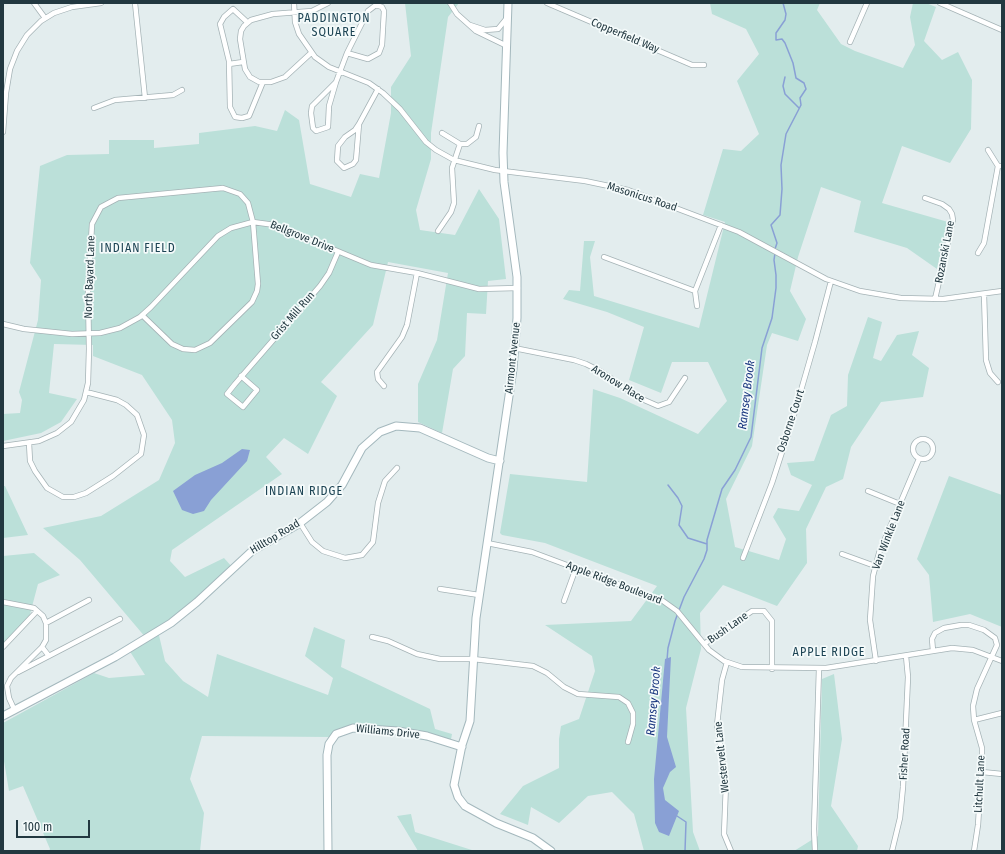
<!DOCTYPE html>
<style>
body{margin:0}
#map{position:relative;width:1005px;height:854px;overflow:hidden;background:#e3edee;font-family:"Fira Sans Condensed",sans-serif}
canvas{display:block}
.frame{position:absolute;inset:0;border:4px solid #223840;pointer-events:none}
.scale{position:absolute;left:16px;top:820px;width:74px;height:18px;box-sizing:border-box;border:2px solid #223840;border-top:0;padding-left:5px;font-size:12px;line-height:14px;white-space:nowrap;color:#223840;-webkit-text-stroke:3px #f4fafa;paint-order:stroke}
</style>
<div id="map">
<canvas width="1005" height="854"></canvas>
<div class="frame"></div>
<div class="scale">100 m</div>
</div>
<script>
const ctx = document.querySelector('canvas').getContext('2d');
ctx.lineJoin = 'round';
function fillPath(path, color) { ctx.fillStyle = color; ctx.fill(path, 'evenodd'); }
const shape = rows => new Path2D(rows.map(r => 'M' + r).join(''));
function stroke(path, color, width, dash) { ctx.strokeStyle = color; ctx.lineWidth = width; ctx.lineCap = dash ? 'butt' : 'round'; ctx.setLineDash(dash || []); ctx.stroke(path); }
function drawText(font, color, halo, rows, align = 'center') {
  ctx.font = font + ' "Fira Sans Condensed",sans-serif'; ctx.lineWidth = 3.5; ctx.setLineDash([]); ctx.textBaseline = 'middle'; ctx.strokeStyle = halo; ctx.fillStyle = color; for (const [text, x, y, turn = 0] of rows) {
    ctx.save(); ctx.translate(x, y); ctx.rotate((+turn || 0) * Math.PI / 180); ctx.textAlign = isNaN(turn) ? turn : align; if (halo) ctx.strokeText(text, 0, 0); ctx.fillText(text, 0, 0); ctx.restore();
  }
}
fillPath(shape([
 [405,3,459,3,448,17,431,133,431,159,416,210,420,230,455,235,479,189,499,219,506,279,488,281,486,314,467,313,465,356,453,369,442,433,418,422,418,384,437,340,448,273,388,262,373,325,321,382,337,396,308,454,284,438,266,457,282,474,172,550,170,561,185,577,224,558,233,568,158,631,165,661,183,681,208,697,217,654,328,695,333,678,305,656,314,627,345,640,341,667,430,709,435,729,452,734,450,745,357,727,330,737,202,736,190,779,204,813,200,851,49,851,50,849,23,786,9,791,3,755,3,723,94,673,109,678,145,675,129,650,146,638,80,560,43,528,101,516,159,480,175,443,172,420,142,375,93,356,93,345,54,344,49,393,77,399,61,422,41,433,3,441,3,414,20,413,22,400,19,392,38,320,41,280,30,263,40,166,67,155,109,154,109,140,154,140,154,148,199,144,199,133,255,126,277,131,285,110,299,120,310,184,351,197,360,174,379,178,391,113,391,87,411,56],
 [710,3,820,3,817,10,841,44,855,51,903,68,915,45,910,17,913,3,926,3,936,7,924,41,942,60,958,52,972,80,971,129,950,163,902,146,882,203,948,222,937,269,907,248,854,232,861,201,821,187,798,257,790,291,806,319,798,341,772,333,767,345,752,446,726,499,735,547,779,560,786,539,773,517,778,508,799,511,812,485,791,475,787,463,814,461,831,415,847,406,848,375,868,317,882,322,873,358,881,361,897,335,919,331,912,355,929,368,923,397,881,402,851,447,843,479,826,487,806,529,807,563,777,606,723,585,700,613,701,649,686,708,693,832,700,851,644,851,634,814,612,792,588,796,559,823,531,807,528,825,500,814,523,786,559,768,559,739,561,726,579,719,595,671,592,656,545,625,631,621,657,586,545,543,502,535,500,533,510,474,587,482,593,389,620,398,698,434,727,401,708,362,672,362,661,393,629,380,644,327,607,312,563,299,569,290,580,291,584,241,595,241,590,257,594,296,699,328,725,222,703,215,723,149,741,151,759,134,737,81,759,54,746,29,712,14],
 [949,476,1002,495,1002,627,970,614,933,622,929,575,917,559],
 [3,486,5,486,28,535,3,538],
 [34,553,60,575,38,584,29,618,3,643,3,556],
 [834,674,842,739,831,806,858,846,857,851,794,851,818,836,822,679],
 [411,814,415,832,475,851,418,851,397,816]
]), '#bbe0d9');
fillPath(shape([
 [242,449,250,450,247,461,211,500,204,511,193,514,182,510,173,491,195,475,222,463],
 [671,657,667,737,676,767,670,772,663,788,665,800,679,811,669,836,659,832,655,823,654,779,665,659]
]), '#89a0d5');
stroke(shape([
 [785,77,783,86,785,94,799,108],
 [775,249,777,243,771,225,780,215,782,189,781,165,786,134,801,105,800,98,806,89,804,83,796,78,793,63,785,43,782,39,776,40,776,33,785,20,786,14,783,3],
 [668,485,678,498,682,506,679,525,688,538,707,544],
 [667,660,668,648,675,621,684,597,704,559,707,550,707,540,722,489,735,470,751,437,762,348,772,318,776,288,776,275,774,260,775,253],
 [677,816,686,822,685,851]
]), '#89a0d5', 1.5);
const street = shape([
 [34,3,45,18],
 [135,3,145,98],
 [294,3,295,22,299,34,315,57,329,67,369,83,383,93,400,109,426,142,436,150,454,160,495,170,585,181,628,190,739,232,826,279,860,291,901,298,943,299,1002,291],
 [450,3,457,14,476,31,507,46],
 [547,3,692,65,704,65],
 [940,3,1002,30],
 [376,5,382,7,384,11,382,45,379,53,368,59,347,53,368,11,376,5],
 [247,22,233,9,224,17,220,24,229,61,230,107,235,117,242,118,249,116,263,82],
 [470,25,485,30,498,29,507,18],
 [850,42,867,3],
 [311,53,285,77,271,82,259,82,250,77,245,69,240,39,241,31,244,26,251,20,273,14,312,11,328,3],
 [229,64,243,62],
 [336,82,329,106,328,127,316,131,313,128,311,113,312,106,336,82],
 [336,82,347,53],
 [94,108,115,100,173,95,182,90],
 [359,124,356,160,353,164,344,168,337,161,338,146,345,137,355,130,359,124],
 [359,124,378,89],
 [3,132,6,93,10,69,17,51,27,35,41,21,54,13,72,7,101,3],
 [442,133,460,144,467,144,476,137,479,126],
 [988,150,998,166,1002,166],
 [925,198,942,204,949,209,952,214,953,220,935,299],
 [438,231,451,212,454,203,452,168,460,144],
 [978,253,984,243,998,166],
 [604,257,695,291],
 [984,294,986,360,990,373,998,382],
 [697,306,695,291,721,225],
 [3,324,24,329,72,334,100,333,120,328,140,317,151,307,218,236,231,228,253,222,275,225,371,265,417,273,479,289,518,288],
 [514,348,574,360,586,364,600,371,642,399,658,406,669,402,685,378],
 [241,376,257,390,243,407,227,394,235,384,320,286,329,273,338,252],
 [384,386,378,379,377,372,402,337,407,325,417,273],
 '913 449a10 10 0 1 1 20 0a10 10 0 1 1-20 0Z',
 [29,443,30,461,35,471,47,488,63,497,74,497,86,493,113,476,141,454,144,435,137,415,126,405,117,400,86,392],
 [3,446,39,441,57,433,71,422,84,400,88,383,89,349,88,292,92,224,101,207,118,198,223,188,240,194,248,203,253,222,258,284,257,291,252,302,210,343,195,350,183,349,172,344,142,315],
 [868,491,900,504],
 [300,523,312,542,323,551,345,558,362,555,373,542,378,503,385,481,397,468],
 [487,543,532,552,663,601,677,611,709,650,724,661,742,667,826,668,952,648,973,650,1002,661],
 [842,554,875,566],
 [743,558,772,483,793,418,815,342,831,281],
 [440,589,479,595],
 [564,601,576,568],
 [3,602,34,608,43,616,46,623,46,640,42,647,11,678,7,686,9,698,14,709],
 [46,623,89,600],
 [372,637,388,641,417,654,440,659,473,659,533,666,547,673,564,687,578,694,619,697,628,703,633,713,633,724,628,742],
 [704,644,752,611,764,611,772,621,772,669],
 [3,647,37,611],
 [42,647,49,656],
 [933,651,932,639,935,633,944,628,961,625,969,625,984,630,995,638,997,645,977,689,973,706,974,720,982,748,982,764,978,825,974,851],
 [876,661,870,620,873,576,879,553,919,459],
 [727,662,722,680,717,725,726,784,724,834,731,851],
 [18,672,120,619],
 [974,720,1002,713],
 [982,772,1002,774],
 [815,851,814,829,819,668],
 [892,851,900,818,903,787,908,677,906,656]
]);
const secondary = shape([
 [508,3,503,153,504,182,517,277,517,318,513,369,476,618,470,721,462,745,454,785,458,797,465,806,496,823,533,838,551,851],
 [3,716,115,657,171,623,197,602,252,551,300,523,327,502,342,485,362,448,380,432,396,426,420,428,488,458,500,461],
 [328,851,327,755,329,744,336,734,353,728,398,731,427,736,462,747]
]);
stroke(street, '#a5b3b6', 6);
stroke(secondary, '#a4b8bd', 9);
stroke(street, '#fff', 4.5);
stroke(secondary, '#fff', 7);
drawText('11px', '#223840', '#f4fafa', [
 ["Copperfield Way",625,36,23],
 ["Masonicus Road",642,197,18],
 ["Bellgrove Drive",302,237,22],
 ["Rozanski Lane",945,252,-79],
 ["North Bayard Lane",90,277,-88],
 ["Grist Mill Run",293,316,-49],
 ["Airmont Avenue",513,358,-84],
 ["Aronow Place",618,384,32],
 ["Osborne Court",791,421,-72],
 ["Van Winkle Lane",889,535,-69],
 ["Hilltop Road",275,537,-31],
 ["Apple Ridge Boulevard",614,583,21],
 ["Bush Lane",728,628,-35],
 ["Williams Drive",388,732,6],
 ["Fisher Road",905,754,-87],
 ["Westervelt Lane",722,757,-96],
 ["Litchult Lane",980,784,-87]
]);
ctx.letterSpacing = '1px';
drawText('12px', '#1c4353', '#f4fafa', [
 ["PADDINGTON",334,19],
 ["SQUARE",334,33],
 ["INDIAN FIELD",138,249],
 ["INDIAN RIDGE",304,492],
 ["APPLE RIDGE",829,653]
]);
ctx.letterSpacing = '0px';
drawText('italic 12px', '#19367f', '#f4fafa', [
 ["Ramsey Brook",747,395,-83],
 ["Ramsey Brook",654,701,-85]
]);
</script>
